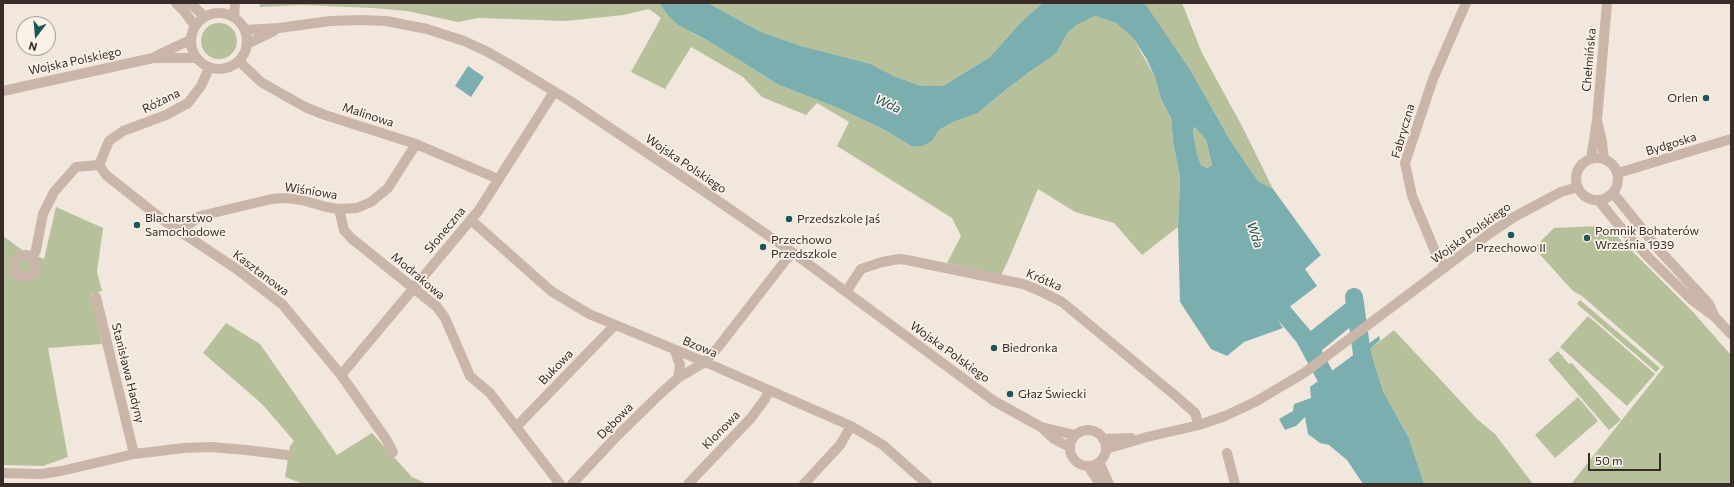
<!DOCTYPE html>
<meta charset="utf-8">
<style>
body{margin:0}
#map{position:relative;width:1734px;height:487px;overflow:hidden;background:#f2e7dc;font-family:Commissioner,sans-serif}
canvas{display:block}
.frame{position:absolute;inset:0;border:4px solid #372c28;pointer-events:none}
.north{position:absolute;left:16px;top:16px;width:40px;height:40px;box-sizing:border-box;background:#faf1e8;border:1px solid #aca29b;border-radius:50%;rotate:196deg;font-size:11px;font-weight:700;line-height:16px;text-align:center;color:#372c28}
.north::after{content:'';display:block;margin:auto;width:14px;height:18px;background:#1d5759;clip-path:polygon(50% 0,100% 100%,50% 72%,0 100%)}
.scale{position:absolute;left:1588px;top:453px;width:73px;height:18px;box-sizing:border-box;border:2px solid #372c28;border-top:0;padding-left:5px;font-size:12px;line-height:14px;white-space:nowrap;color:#372c28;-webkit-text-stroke:3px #faf1e8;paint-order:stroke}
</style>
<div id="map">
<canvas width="1734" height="487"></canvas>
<div class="frame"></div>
<div class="north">N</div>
<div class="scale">50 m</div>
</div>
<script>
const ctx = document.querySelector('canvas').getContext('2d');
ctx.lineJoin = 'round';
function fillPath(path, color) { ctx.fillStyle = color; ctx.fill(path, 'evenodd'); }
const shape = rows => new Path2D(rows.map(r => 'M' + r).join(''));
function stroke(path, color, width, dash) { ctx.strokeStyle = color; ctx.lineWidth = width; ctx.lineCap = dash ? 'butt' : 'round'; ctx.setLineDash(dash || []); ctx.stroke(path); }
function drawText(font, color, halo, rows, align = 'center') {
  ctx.font = font + ' Commissioner,sans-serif'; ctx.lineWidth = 3.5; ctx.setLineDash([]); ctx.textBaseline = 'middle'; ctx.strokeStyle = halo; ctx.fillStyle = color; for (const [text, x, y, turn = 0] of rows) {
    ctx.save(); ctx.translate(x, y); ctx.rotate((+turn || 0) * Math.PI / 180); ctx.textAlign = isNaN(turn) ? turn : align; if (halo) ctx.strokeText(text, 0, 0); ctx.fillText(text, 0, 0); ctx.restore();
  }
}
fillPath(shape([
 [259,3,659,3,666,13,694,34,715,45,779,85,838,108,883,129,911,146,923,146,932,141,939,130,953,122,978,113,1008,88,1036,68,1063,41,1068,32,1077,25,1095,16,1116,23,1133,38,1155,77,1161,99,1171,118,1173,141,1180,178,1178,227,1142,255,1114,223,1075,212,1038,189,1008,261,1001,275,947,263,961,236,952,218,837,146,849,122,817,103,806,115,762,97,743,77,691,47,665,89,631,72,661,18,649,9,623,15,566,21,478,18,458,22,407,11,373,8,301,5,260,7],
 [708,3,1043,3,1021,22,990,57,943,86,921,86,894,76,871,64,801,46,759,31],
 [1143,3,1182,3,1202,53,1242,126,1273,189,1258,181,1230,140,1191,71,1147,6],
 '201 41a18 18 0 1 1 36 0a18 18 0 1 1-36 0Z',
 [1196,127,1206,140,1212,165,1207,168,1201,165,1197,154,1193,130],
 [56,207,103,228,97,272,102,291,91,294,102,344,48,348,68,457,43,466,3,465,3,236,22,250,44,259],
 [1599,226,1618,237,1693,312,1731,355,1731,484,1571,484,1664,367,1582,296,1573,291,1534,248,1554,228],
 [1580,300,1660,368,1656,372,1577,304],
 [1588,316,1655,374,1627,406,1560,347],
 [226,323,260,344,337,455,372,433,412,477,427,484,304,484,285,477,290,446,294,441,262,404,203,353],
 [1394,330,1477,419,1495,434,1533,484,1424,484,1409,438,1383,391,1370,349],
 [1558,351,1569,364,1572,363,1621,420,1609,430,1548,360],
 [1578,397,1598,421,1555,458,1535,435]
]), '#b6c19c');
fillPath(shape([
 [659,3,708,3,759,31,801,46,871,64,894,76,921,86,943,86,990,57,1021,22,1043,3,1143,3,1147,6,1191,71,1230,140,1258,181,1273,189,1321,255,1305,269,1317,286,1276,317,1283,328,1244,342,1227,356,1211,349,1180,302,1178,227,1180,178,1173,141,1171,118,1161,99,1155,77,1146,58,1133,38,1116,23,1095,16,1077,25,1068,32,1056,53,1008,88,978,113,953,122,939,130,932,141,923,146,911,146,883,129,838,108,779,85,715,45,677,24,666,13],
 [1195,127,1206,140,1212,165,1207,168,1201,165,1197,154,1193,130],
 [468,66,484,77,471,97,455,86],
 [1356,295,1364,303,1365,315,1310,360,1298,341],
 [1379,336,1380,340,1370,349,1383,391,1409,438,1424,484,1363,484,1347,460,1329,445,1320,443,1308,434,1305,417,1296,426,1285,430,1279,419,1293,411,1294,404,1311,398,1310,387]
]), '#7bafaf');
stroke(shape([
 [1272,290,1283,312,1304,337,1337,398],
 [1354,297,1363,361,1360,372]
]), '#7bafaf', 18);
stroke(shape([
 [176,3,184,11,195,26],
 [187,3,191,4,204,16],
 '191 41a28 28 0 1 1 56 0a28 28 0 1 1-56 0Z',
 [234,17,235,3],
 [245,30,279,28,330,21,361,20,386,21,427,29,464,41,486,51,509,64,570,101,695,185,792,252,994,401,1041,427,1054,439,1070,447],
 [247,44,274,31],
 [156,56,190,40],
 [239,61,261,82,305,107,325,115,416,144,498,179],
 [209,68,201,86,188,103,166,115,123,131,109,141,99,165,106,175,163,220,238,270,283,305,341,375,386,439,393,452],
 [3,91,153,58,196,58],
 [1598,124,1602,142,1604,159],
 '1576 179a21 21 0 1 1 42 0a21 21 0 1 1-42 0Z',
 [1591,159,1597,120,1607,3],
 [1618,173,1731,139],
 [1613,193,1660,251,1709,304,1714,315],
 [1599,201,1617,223,1649,258,1692,300,1715,317,1731,334],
 [339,209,344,230,351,238,437,307,445,318,470,376,490,393,560,484],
 [471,220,551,291,589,314,705,362,851,426,883,445,927,484],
 [179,232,200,216,272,199,286,198,302,200,326,207,339,209,357,208,371,202,388,188,416,144],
 '14 266a11 11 0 1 1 22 0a11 11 0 1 1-22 0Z',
 [32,258,36,250,43,214,54,192,76,167,99,165],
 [1446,267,1437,256,1412,196,1405,163,1433,79,1466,3],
 [846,292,861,269,882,262,899,259,907,260,1023,284,1038,290,1062,302,1177,397,1195,413,1199,425],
 [96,297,134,454],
 [675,351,680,365,678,378],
 [341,375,479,210,554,92],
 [516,427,614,326],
 [1041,427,1075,435],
 '1070 448a18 18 0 1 1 36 0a18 18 0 1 1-36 0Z',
 [1103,439,1131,438],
 [1106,449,1147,437,1199,425,1225,416,1255,402,1304,373,1489,234,1514,217,1561,192,1578,187],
 [1227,453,1235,484],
 [1099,462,1109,484],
 [1088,466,1100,484],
 [3,473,41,474,61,471,134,454,184,448,211,447,246,450,287,455],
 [572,484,614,439,659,395,678,378,705,362,719,346,792,252],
 [688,484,751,418,765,399,769,391],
 [804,484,840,445,851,426]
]), '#cab6a8', 10);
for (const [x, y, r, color] of [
 [1706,98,4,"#1d5759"],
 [789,219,4,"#1d5759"],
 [137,225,4,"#1d5759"],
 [1511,235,4,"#1d5759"],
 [1587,238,4,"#1d5759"],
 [763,247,4,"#1d5759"],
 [994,348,4,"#1d5759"],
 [1010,394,4,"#1d5759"]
]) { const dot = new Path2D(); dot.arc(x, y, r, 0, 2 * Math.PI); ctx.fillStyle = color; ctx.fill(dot); stroke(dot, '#faf1e8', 1.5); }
drawText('12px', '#372c28', '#faf1e8', [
 ["Chełmińska",1589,60,-85],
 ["Wojska Polskiego",75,61,-12],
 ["Różana",161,101,-26],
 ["Malinowa",368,115,18],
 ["Fabryczna",1403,131,-74],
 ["Bydgoska",1671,144,-17],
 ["Wojska Polskiego",686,164,34],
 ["Wiśniowa",311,191,9],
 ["Słoneczna",445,230,-50],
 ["Wojska Polskiego",1471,233,-36],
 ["Kasztanowa",261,273,37],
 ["Modrakowa",418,276,40],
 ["Krótka",1044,280,23],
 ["Bzowa",700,347,22],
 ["Wojska Polskiego",950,352,36],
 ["Bukowa",556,367,-46],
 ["Stanisława Hadyny",128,373,76],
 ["Dębowa",615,421,-45],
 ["Klonowa",721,430,-46]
]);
drawText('12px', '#372c28', '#faf1e8', [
 ["Orlen",1698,98,"right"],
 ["Blacharstwo",145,218],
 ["Samochodowe",145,232],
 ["Przedszkole Jaś",797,219],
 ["Pomnik Bohaterów",1595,231],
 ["Września 1939",1595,245],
 ["Przechowo",771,240],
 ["Przedszkole",771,254],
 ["Przechowo II",1511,248,"center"],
 ["Biedronka",1002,348],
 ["Głaz Świecki",1018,394]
], 'left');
drawText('italic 13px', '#1d5759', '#faf1e8', [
 ["Wda",888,104,24],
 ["Wda",1255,235,72]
]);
</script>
